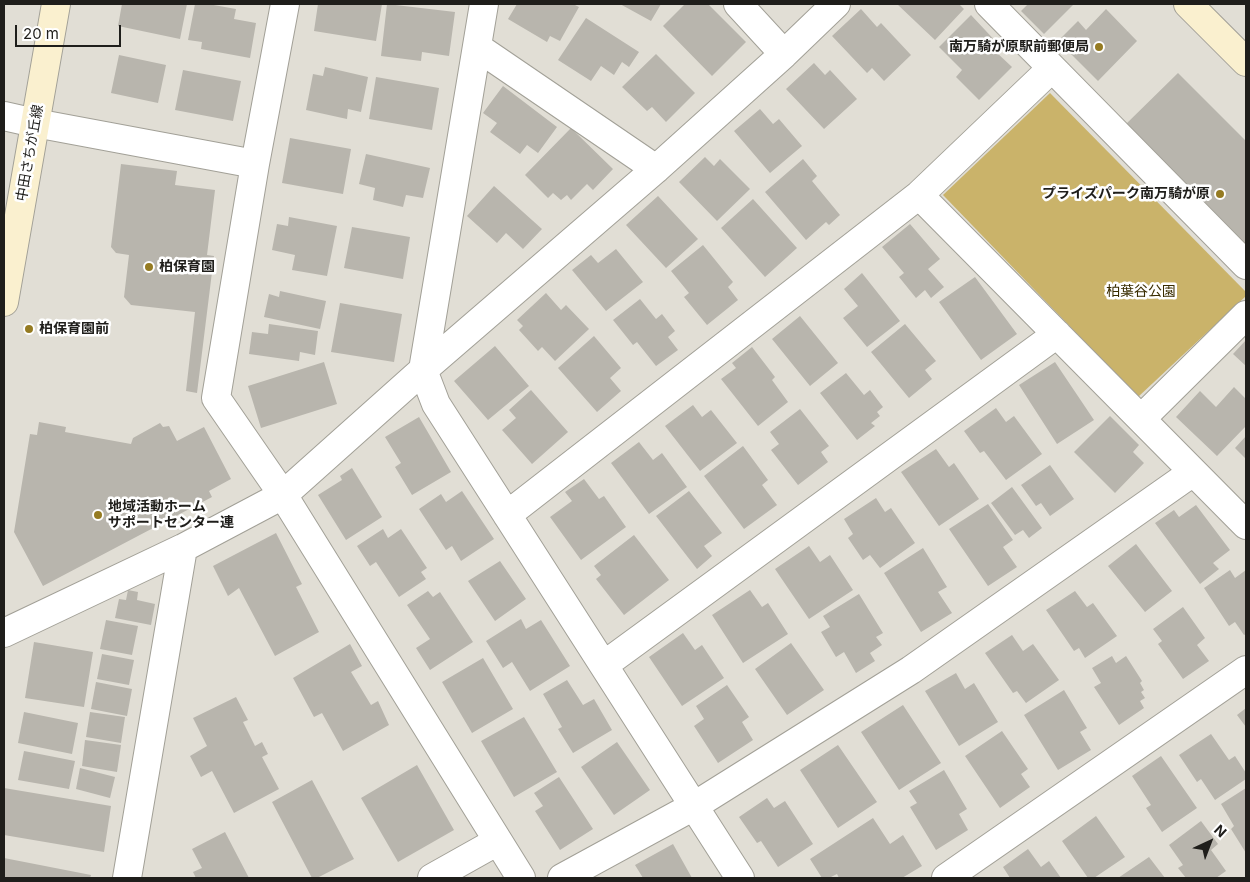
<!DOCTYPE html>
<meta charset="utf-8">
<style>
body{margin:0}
#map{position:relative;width:1250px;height:882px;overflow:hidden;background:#e1ded5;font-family:Inter,sans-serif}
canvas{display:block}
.frame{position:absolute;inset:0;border:5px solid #1f1e1b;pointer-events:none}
.north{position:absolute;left:1185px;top:817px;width:50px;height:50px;-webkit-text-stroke:4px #fff;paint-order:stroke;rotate:43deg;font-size:14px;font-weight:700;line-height:20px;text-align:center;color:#1f1e1b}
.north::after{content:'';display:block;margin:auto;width:18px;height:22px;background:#1f1e1b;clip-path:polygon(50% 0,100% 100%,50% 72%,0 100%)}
.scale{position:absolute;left:15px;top:25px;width:106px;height:22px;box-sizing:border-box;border:2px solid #1f1e1b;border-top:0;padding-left:6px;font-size:15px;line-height:18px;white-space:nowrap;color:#1f1e1b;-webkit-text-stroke:4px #fff;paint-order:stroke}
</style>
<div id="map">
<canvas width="1250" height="882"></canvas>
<div class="frame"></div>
<div class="north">N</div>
<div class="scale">20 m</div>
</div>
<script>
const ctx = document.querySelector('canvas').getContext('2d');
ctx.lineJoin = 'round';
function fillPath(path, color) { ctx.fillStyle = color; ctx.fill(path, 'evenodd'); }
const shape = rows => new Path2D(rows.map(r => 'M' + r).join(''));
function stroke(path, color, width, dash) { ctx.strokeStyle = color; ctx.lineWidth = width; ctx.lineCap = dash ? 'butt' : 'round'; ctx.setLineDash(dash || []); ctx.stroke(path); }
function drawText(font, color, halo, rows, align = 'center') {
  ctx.font = font + ' Inter,"Noto Sans JP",sans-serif'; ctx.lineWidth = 5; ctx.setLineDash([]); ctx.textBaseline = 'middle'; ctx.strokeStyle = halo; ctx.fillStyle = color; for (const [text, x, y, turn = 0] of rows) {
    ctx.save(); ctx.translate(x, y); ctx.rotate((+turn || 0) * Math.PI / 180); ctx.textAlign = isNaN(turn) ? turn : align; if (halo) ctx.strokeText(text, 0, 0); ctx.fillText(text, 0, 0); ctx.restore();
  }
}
fillPath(shape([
 [1050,93,1246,292,1246,296,1138,397,943,195]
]), '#cab36a');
fillPath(shape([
 [122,4,187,4,180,39,118,26],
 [195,4,208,4,236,9,234,19,256,23,250,58,201,49,202,42,188,40],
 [318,4,382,4,376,41,314,31],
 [387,4,455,12,449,56,422,52,421,61,381,56],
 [517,4,573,4,579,7,560,41,550,36,547,42,508,19],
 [620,4,661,4,651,21],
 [685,4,708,4,746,42,712,76,663,26],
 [897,4,959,4,964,9,935,40],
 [1028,4,1074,4,1044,34,1021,11],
 [861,9,877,27,881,23,911,55,884,81,872,68,867,73,832,36],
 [1106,9,1137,41,1098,81,1058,41,1078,21,1086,30],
 [971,15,1000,46,995,51,1012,67,979,100,956,77,962,70,939,47],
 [586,18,639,52,629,67,622,62,614,75,601,66,591,81,558,60],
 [656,54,695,93,666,122,652,107,647,111,622,87],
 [119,55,166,65,158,103,111,93],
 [814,63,825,75,830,70,857,99,824,129,786,89],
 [325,67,368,77,361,112,348,109,347,119,306,110,313,74,323,76],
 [183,70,241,81,233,121,175,110],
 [1178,73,1246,141,1246,247,1125,125],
 [376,77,439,88,432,130,369,119],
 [503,86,557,127,538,153,527,145,520,154,490,132,497,123,483,113],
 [760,109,773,124,779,119,802,146,770,173,734,131],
 [571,128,613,169,593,190,587,184,571,200,567,195,561,200,553,193,548,198,525,175],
 [290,138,351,149,343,194,282,183],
 [366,154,430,168,423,198,406,195,403,207,373,200,375,188,359,184],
 [705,157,714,166,720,159,750,189,717,221,679,182],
 [803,159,817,176,812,181,840,215,829,225,826,222,806,240,765,192],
 [121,164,177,171,175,185,215,190,207,255,214,256,197,393,186,391,195,312,131,305,124,297,129,255,116,253,111,247],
 [494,186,542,229,523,249,506,233,497,243,467,216],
 [658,196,698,239,666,268,626,225],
 [753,199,797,248,765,277,721,228],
 [289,217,337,226,327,276,292,270,295,255,272,250,277,224,288,226],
 [910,224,940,259,928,269,944,287,931,298,925,290,916,298,899,277,904,273,882,247],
 [352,227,410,237,403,279,344,268],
 [703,245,733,282,728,287,738,300,707,325,684,297,689,293,671,271],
 [616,249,643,282,606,311,572,270,591,255,598,263],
 [862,273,900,321,867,347,843,318,858,306,844,289],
 [975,277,1017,334,981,360,939,302],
 [280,291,326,301,320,329,264,317,269,294,279,297],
 [546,293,561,310,566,305,589,329,555,361,542,347,538,351,519,330,523,326,517,320],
 [640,299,656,319,662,314,675,331,668,337,678,350,656,366,637,342,633,345,613,320],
 [340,303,402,314,394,362,331,352],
 [800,316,838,363,810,386,772,339],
 [269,324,318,331,315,355,300,352,299,361,249,354,252,332,268,334],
 [905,324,936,361,925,370,932,379,909,398,871,352],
 [594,336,621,368,610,378,621,391,597,412,558,368],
 [1246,340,1246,366,1233,354],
 [495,346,529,386,488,420,454,381],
 [752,347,775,377,772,380,788,402,758,426,721,379,736,368,732,363],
 [324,362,337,404,261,428,248,386],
 [1055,362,1094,420,1057,444,1019,385],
 [846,373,864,395,870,390,883,407,877,412,880,416,871,423,875,426,857,440,820,393],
 [1234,387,1246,399,1246,426,1217,456,1176,417,1200,391,1216,407],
 [531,390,568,432,532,464,502,430,516,418,509,410],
 [693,405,702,417,711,410,737,443,700,471,665,426],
 [996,408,1006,422,1014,416,1042,454,1006,480,984,451,980,453,964,431],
 [800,409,829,446,821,452,828,462,798,485,771,450,779,444,770,432],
 [1110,416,1139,445,1133,452,1144,463,1115,493,1074,452],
 [419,417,451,472,412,495,395,467,401,463,385,437],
 [39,422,66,427,65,432,131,444,133,438,160,423,163,427,169,426,177,441,204,427,231,479,209,491,212,497,43,586,14,532,30,434,37,435],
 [1246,436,1246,459,1235,448],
 [639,442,653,460,662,453,687,487,649,514,611,463],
 [743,446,768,480,762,485,777,505,744,529,704,476],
 [936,449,949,467,954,463,979,499,939,526,901,472],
 [1050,465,1074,499,1050,516,1041,503,1036,506,1021,485],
 [352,468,382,517,346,540,318,495,342,480,340,476],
 [584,479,599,499,604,496,626,527,581,560,550,517,572,501,565,492],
 [1012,487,1042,528,1029,538,1023,530,1015,535,991,503],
 [462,491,494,539,461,561,452,546,446,550,419,509,441,494,446,502],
 [689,491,722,533,704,546,712,556,697,569,656,516],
 [876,498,885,512,891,508,915,543,880,568,870,555,863,560,848,538,853,534,844,519],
 [988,504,1013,540,1003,547,1017,567,988,586,949,529],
 [1196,505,1230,550,1213,563,1219,569,1200,584,1155,523,1174,510,1179,517],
 [383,529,388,538,401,529,427,568,421,572,426,579,399,597,376,562,370,566,357,546],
 [276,533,302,584,296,587,319,632,275,656,239,588,228,596,213,566],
 [634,535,669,580,624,615,596,579,601,575,594,566],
 [1136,544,1172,591,1145,612,1108,566],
 [809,546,820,562,830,555,853,590,809,619,775,569],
 [923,548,947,587,938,592,952,613,921,632,884,573],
 [500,561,526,599,495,621,468,581],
 [1230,570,1235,578,1246,570,1246,634,1244,635,1235,622,1229,626,1204,588],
 [128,590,138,592,137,600,155,604,151,625,115,618,119,599,126,600],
 [750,590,762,607,768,603,788,634,743,663,712,615],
 [428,591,433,597,440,592,473,642,430,670,416,648,430,639,407,605],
 [1075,591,1087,607,1093,603,1117,636,1085,658,1079,648,1074,651,1046,610],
 [859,594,883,633,876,637,882,645,870,653,875,661,856,673,844,652,836,657,821,632,830,627,823,616],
 [1183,607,1205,638,1197,645,1209,661,1183,679,1158,644,1162,641,1153,629],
 [521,619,526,629,541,620,570,666,530,691,512,662,503,668,486,641],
 [106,620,138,626,132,655,100,649],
 [683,633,695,650,702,645,724,678,682,706,649,657],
 [1012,635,1023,651,1033,644,1059,680,1026,703,1017,691,1013,693,985,653],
 [34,642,93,652,84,707,25,698],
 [791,643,824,690,787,715,755,669],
 [350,644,362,666,351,672,371,705,378,701,389,725,343,751,322,713,314,717,293,678],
 [102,654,134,660,129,685,97,679],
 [1112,656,1116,663,1126,656,1142,681,1140,683,1144,690,1141,692,1145,698,1140,701,1144,708,1119,725,1094,687,1101,683,1092,668],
 [483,658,513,709,472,733,442,682],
 [956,673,965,689,974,683,998,722,959,746,925,691],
 [567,680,583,705,594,699,612,730,573,753,558,729,562,727,543,694],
 [96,682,132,689,127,716,91,709],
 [727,685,749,717,742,722,753,740,718,763,694,726,704,719,696,706],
 [1064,690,1087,728,1080,732,1091,750,1058,770,1024,715],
 [236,697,248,720,243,722,255,746,262,742,268,754,262,757,279,789,234,813,212,771,201,777,190,756,207,746,193,718],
 [903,705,941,763,899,790,861,732],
 [1246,708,1246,727,1237,715],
 [24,712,78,723,72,754,18,743],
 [90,712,125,717,121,743,86,737],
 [524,717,557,772,514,797,481,741],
 [1002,731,1028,769,1021,774,1030,787,1000,808,965,756],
 [1211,734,1229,760,1235,756,1246,773,1246,779,1215,800,1201,779,1197,782,1179,755],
 [85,740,121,745,117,772,82,766],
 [617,742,650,790,614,815,581,767],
 [838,745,877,802,838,828,800,770],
 [24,751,75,761,69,789,18,780],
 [1161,756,1197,808,1162,832,1146,808,1151,805,1132,776],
 [417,765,454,830,398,862,361,798],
 [80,768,115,777,110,798,76,789],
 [944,770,967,809,959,814,968,830,936,850,910,807,917,803,909,791],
 [559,777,593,829,560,850,535,811,543,806,534,793],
 [312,780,354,859,317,878,312,878,272,802],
 [4,788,111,806,104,852,4,835],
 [1246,788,1246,853,1231,829,1234,826,1221,804],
 [767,798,774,808,785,801,813,844,778,867,761,841,757,843,739,817],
 [1096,816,1125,857,1094,878,1088,878,1062,841],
 [873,818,890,844,903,835,922,866,902,878,839,878,837,874,829,878,822,878,810,859],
 [1201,821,1218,844,1211,850,1226,871,1216,878,1186,878,1178,868,1183,865,1169,845],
 [225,832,249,878,196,878,193,872,202,868,192,849],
 [673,844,692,878,643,878,635,865],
 [1028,849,1041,867,1049,861,1061,878,1010,878,1003,867],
 [1149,857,1165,878,1118,878],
 [4,858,91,875,90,878,4,878]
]), '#b8b5ad');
const street = shape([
 [285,4,255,164,216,398,283,495,521,878],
 [484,4,423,370,436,404,740,878],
 [738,4,784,54],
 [989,4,1246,265],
 [477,47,656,169],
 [4,116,35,123,255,164],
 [919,195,1246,525],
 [1141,419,1246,315],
 [507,515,919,195,1052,68],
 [4,633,183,548,283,495,423,370,656,169,784,54,836,4],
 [604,665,1057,334],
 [127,878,183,548],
 [432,878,498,841],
 [562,878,694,806,911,670,1193,472],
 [946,878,1246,670]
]);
const secondary = shape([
 [1188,4,1246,62],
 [4,302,56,4]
]);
stroke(street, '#a2a097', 30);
stroke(secondary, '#a2a097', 30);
stroke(street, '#fff', 28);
stroke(secondary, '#faf0cf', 28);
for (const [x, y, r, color] of [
 [1099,47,5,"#957b22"],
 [1220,194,5,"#957b22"],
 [149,267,5,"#957b22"],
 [29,329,5,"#957b22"],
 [98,515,5,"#957b22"]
]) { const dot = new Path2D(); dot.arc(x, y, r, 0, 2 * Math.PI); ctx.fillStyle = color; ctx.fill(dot); stroke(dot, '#fff', 2); }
drawText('bold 14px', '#1f1e1b', '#fff', [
 ["南万騎が原駅前郵便局",1089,47,"right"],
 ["プライズパーク南万騎が原",1210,194,"right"],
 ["柏保育園",159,267],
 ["柏保育園前",39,329],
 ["地域活動ホーム",108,507],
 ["サポートセンター連",108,523]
], 'left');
drawText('14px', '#1f1e1b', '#fff', [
 ["中田さちが丘線",30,153,-80]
]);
drawText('14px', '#392c00', '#fff', [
 ["柏葉谷公園",1141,292]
]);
</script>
